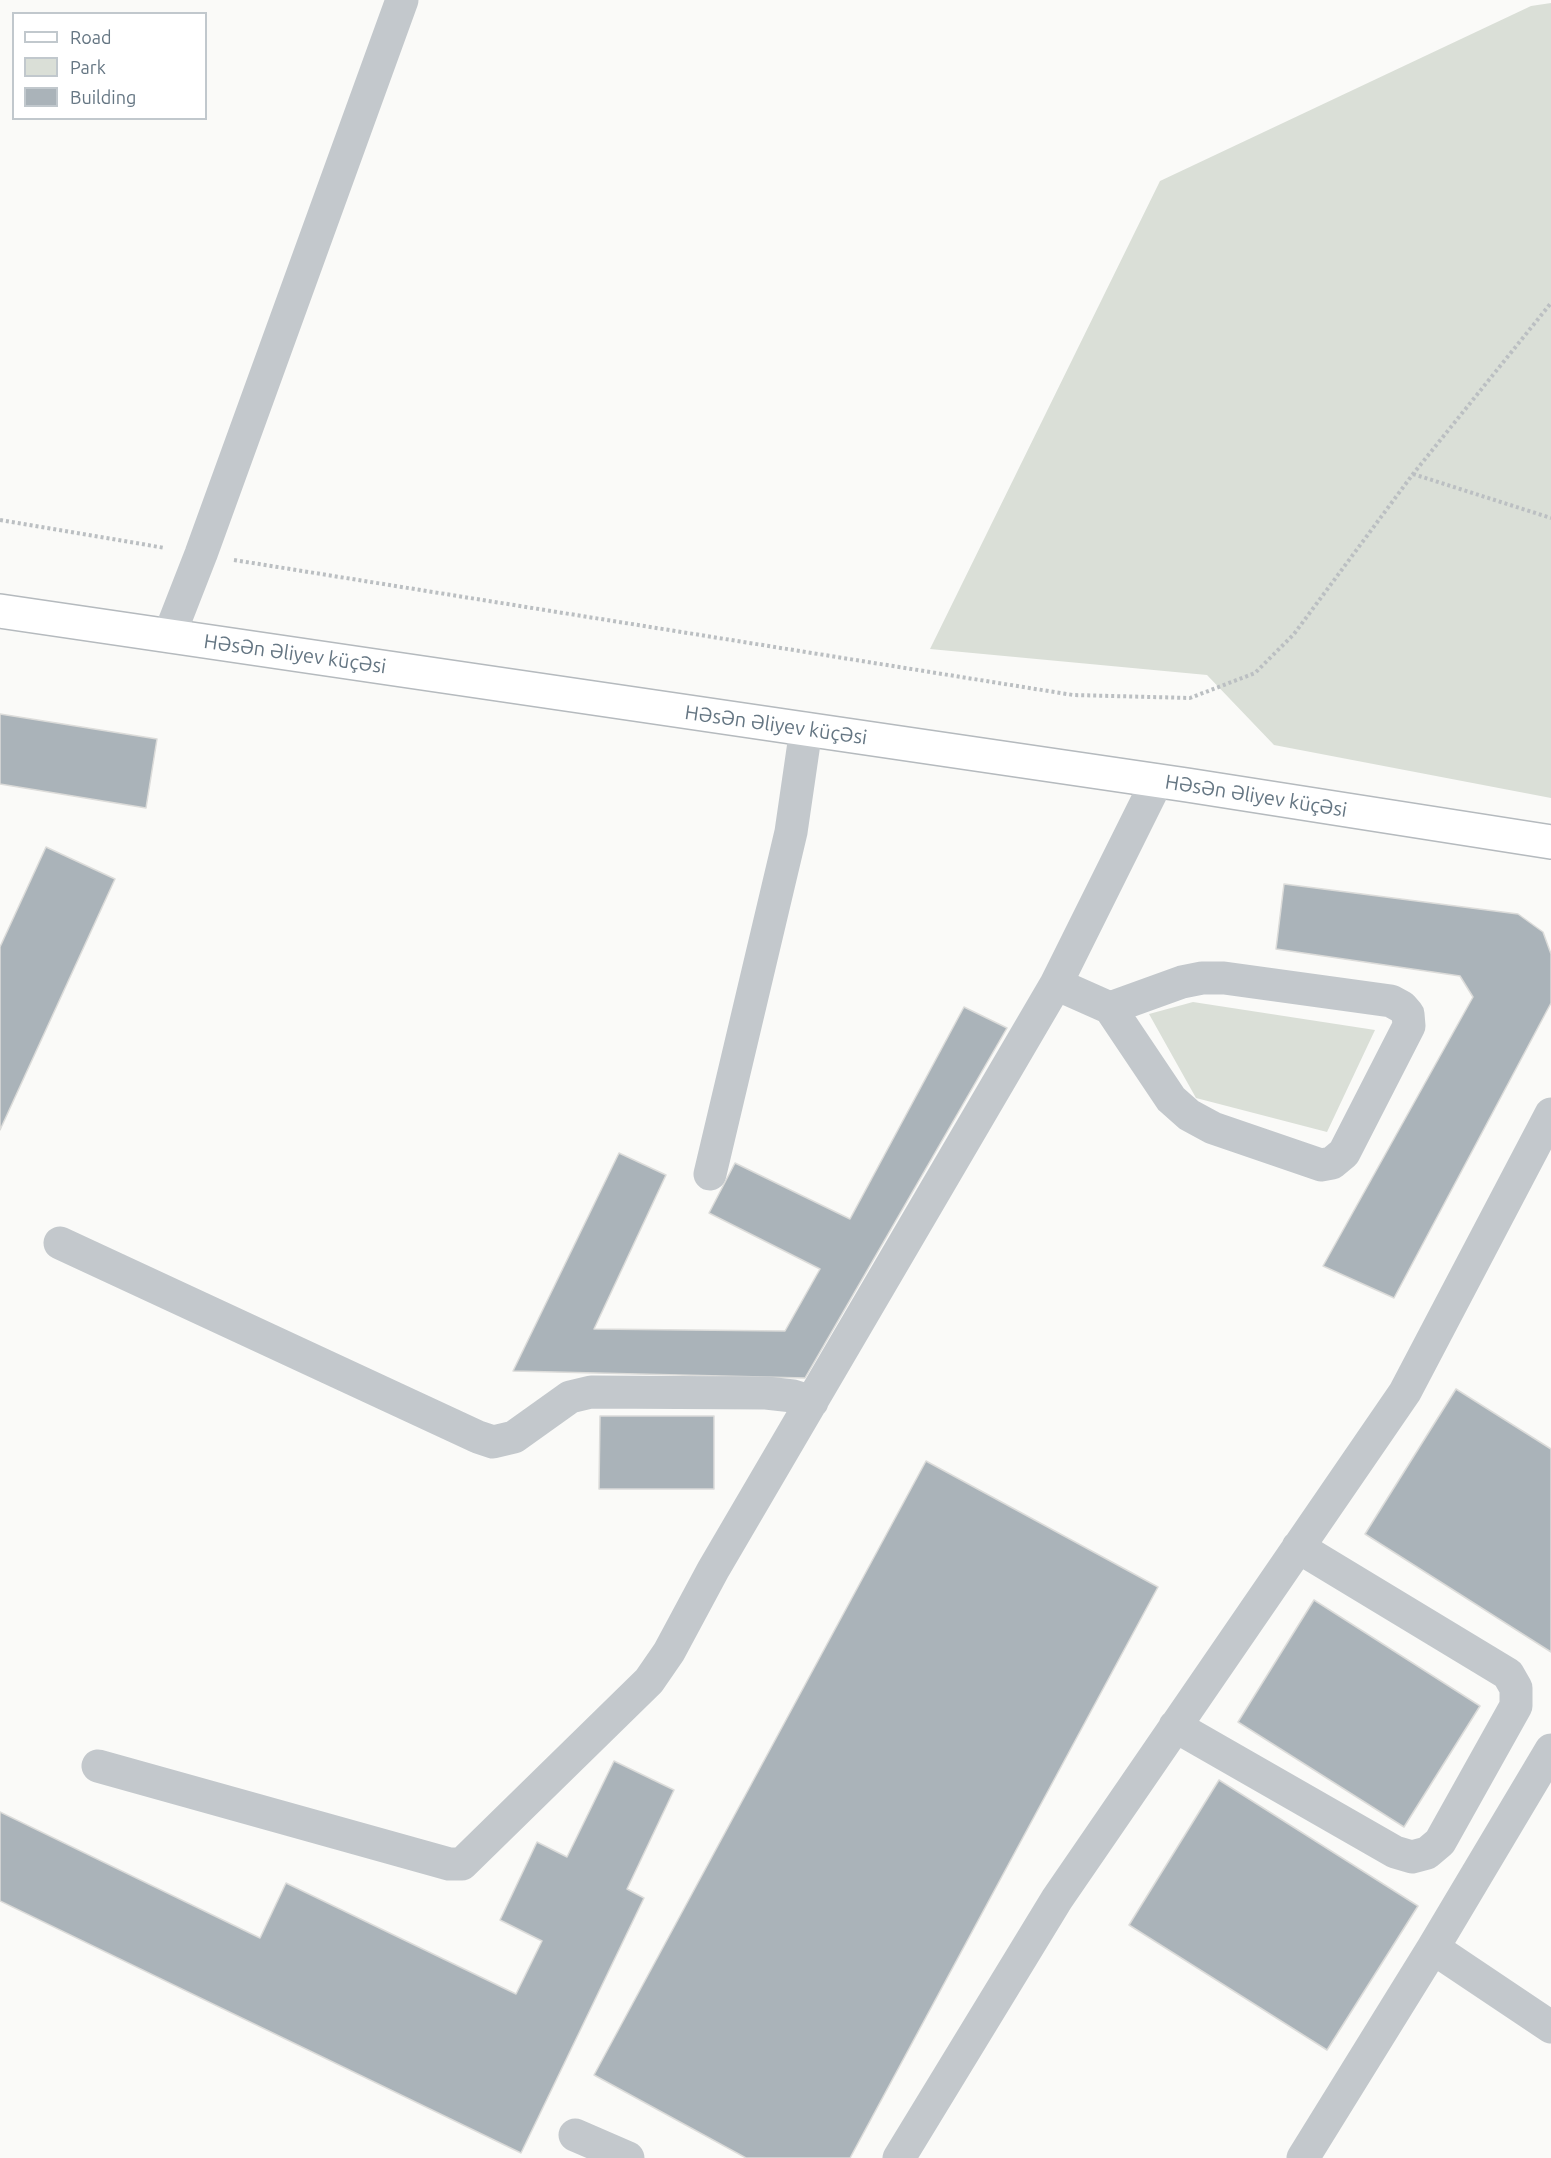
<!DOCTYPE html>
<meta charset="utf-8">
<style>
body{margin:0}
#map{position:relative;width:1551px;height:2158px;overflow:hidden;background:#fafaf8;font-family:Ubuntu,sans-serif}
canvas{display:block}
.legend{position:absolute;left:12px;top:12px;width:195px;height:108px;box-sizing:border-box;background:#fff;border:2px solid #c1c8cd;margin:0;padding:8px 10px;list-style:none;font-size:18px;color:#657683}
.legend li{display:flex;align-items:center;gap:12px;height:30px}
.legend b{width:30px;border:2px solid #c1c8cd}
</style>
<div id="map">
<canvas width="1551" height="2158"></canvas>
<ul class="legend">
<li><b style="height:8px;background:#fff"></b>Road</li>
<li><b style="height:16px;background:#dadfd7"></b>Park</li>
<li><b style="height:16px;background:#aab3b9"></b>Building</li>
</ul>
</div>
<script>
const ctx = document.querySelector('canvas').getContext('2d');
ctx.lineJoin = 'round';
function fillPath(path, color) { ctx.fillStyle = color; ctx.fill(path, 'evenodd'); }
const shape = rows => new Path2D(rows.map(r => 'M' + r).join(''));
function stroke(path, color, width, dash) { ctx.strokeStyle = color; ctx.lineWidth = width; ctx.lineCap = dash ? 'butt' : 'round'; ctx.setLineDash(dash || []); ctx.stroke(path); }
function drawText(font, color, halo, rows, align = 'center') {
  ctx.font = font + ' Ubuntu,sans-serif'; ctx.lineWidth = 6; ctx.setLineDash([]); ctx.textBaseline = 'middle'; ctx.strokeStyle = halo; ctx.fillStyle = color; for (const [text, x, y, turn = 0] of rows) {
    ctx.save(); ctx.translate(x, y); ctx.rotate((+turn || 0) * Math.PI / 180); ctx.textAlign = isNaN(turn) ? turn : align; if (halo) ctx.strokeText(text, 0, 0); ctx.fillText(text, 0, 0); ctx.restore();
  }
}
fillPath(shape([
 [1551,3,1551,798,1274,745,1207,675,930,649,1160,181,1531,6],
 [1193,1002,1375,1030,1327,1132,1196,1098,1149,1014]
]), '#dadfd7');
const building = shape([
 [0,714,157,739,146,808,0,784,0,714],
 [46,847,115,879,0,1130,0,947,46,847],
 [1284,884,1518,914,1543,932,1551,954,1551,1003,1394,1298,1323,1266,1473,997,1460,976,1276,949,1284,884],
 [964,1007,1007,1028,805,1378,513,1371,619,1153,666,1175,594,1329,785,1331,820,1269,709,1213,735,1163,850,1219,964,1007],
 [1456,1389,1551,1449,1551,1652,1365,1534,1456,1389],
 [600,1416,714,1416,714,1489,599,1489,600,1416],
 [926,1461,1158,1587,850,2158,746,2158,594,2075,926,1461],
 [1314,1600,1480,1706,1404,1827,1238,1722,1314,1600],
 [614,1761,674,1790,627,1889,644,1898,521,2153,0,1901,0,1812,260,1938,286,1883,516,1994,542,1941,500,1920,537,1842,567,1857,614,1761],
 [1219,1780,1418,1906,1327,2050,1129,1925,1219,1780]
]);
fillPath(building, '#aab3b9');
stroke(building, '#dcdcda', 1.5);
const major = shape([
 [0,611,1187,785,1551,842]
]);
stroke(major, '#b5babe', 36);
stroke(shape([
 [1413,474,1551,518],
 [0,520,165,548],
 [234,560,1073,695,1190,698,1255,673,1294,634,1413,474,1551,303]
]), '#bbbfc2', 4, [3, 3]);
stroke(shape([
 [169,636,201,554,402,0],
 [1056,984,1110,1008,1171,1099,1189,1115,1213,1128,1321,1165,1332,1163,1344,1153,1409,1026,1408,1014,1402,1007,1391,1001,1224,978,1202,978,1182,982,1110,1008],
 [710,1174,791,832,806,729],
 [60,1243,478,1437,493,1442,514,1437,570,1397,591,1392,766,1393,793,1396,812,1402],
 [1175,1726,1395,1852,1412,1857,1427,1853,1440,1842,1516,1706,1516,1688,1508,1674,1298,1547],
 [98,1766,449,1864,462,1864,649,1681,669,1652,713,1570,1056,984,1157,781],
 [1433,1948,1551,2027],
 [575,2135,628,2158],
 [899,2158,1057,1899,1405,1392,1551,1114],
 [1303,2158,1433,1948,1551,1750]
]), '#c3c8cc', 33);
stroke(major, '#fff', 33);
drawText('20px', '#657683', '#fff', [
 ["Həsən Əliyev küçəsi",295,654,8],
 ["Həsən Əliyev küçəsi",776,725,8],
 ["Həsən Əliyev küçəsi",1256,796,9]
]);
</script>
